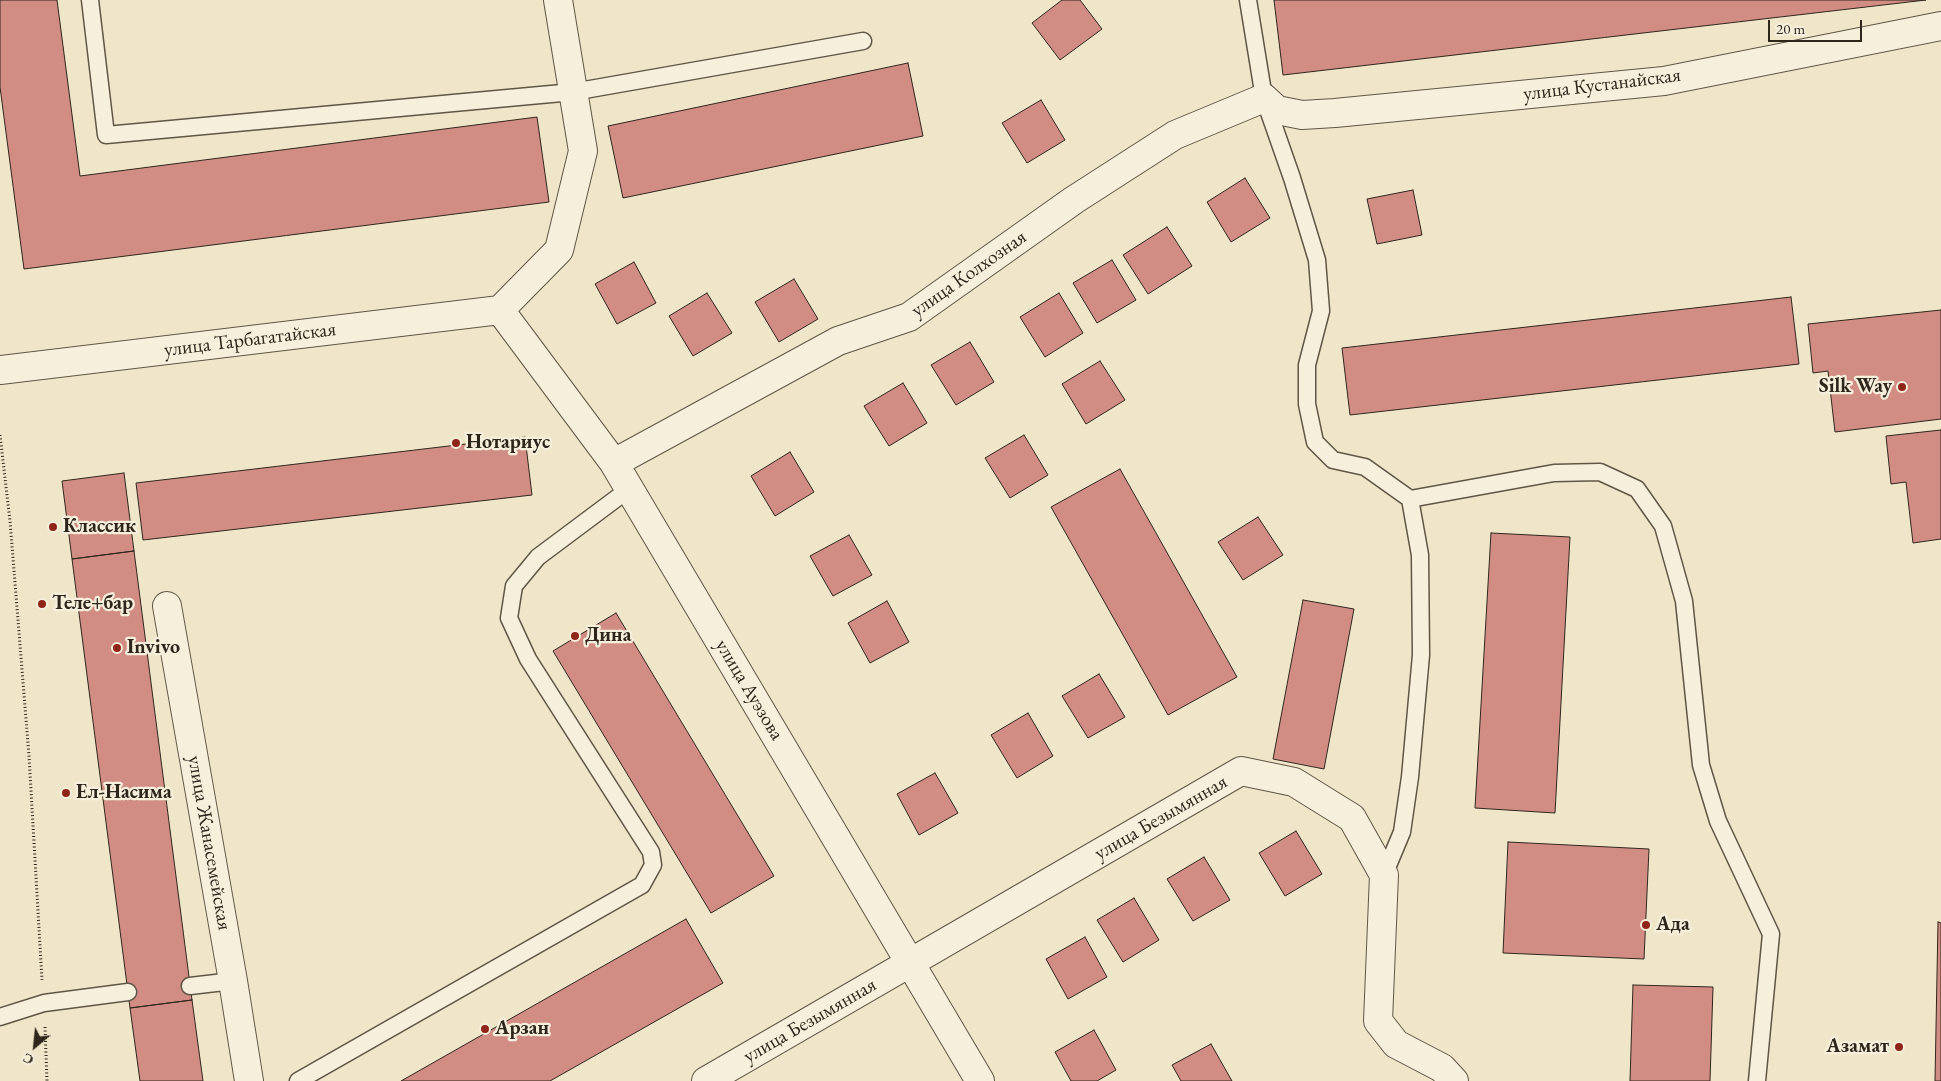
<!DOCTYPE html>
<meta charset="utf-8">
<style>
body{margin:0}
#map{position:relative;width:1941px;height:1081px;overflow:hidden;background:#efe6c9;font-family:"EB Garamond",serif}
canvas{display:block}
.north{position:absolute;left:10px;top:1021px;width:50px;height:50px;-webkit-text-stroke:4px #f5efdc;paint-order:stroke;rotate:208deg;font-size:14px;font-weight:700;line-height:20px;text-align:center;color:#2f261b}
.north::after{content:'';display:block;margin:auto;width:18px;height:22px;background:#2f261b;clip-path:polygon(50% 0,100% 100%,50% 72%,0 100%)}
.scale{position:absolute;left:1768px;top:20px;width:94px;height:22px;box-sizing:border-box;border:2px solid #2f261b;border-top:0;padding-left:6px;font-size:15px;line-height:18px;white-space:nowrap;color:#2f261b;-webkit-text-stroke:4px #f5efdc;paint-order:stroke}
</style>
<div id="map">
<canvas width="1941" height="1081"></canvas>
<div class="north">С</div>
<div class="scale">20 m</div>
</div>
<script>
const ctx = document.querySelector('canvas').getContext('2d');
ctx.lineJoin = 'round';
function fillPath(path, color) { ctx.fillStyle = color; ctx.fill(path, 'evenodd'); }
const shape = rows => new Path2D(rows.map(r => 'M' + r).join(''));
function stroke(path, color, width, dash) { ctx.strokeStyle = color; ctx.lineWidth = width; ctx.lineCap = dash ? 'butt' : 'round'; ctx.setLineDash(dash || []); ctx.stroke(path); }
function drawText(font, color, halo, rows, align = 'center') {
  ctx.font = font + ' "EB Garamond",serif'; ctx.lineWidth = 4.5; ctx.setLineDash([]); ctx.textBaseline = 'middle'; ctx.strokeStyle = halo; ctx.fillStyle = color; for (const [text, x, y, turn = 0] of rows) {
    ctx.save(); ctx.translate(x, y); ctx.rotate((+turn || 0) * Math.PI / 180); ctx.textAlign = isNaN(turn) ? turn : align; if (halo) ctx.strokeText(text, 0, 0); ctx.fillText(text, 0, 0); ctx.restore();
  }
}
const building = shape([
 [0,0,57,0,80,176,537,117,549,202,24,269,0,87,0,0],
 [1062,0,1080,0,1102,29,1060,60,1032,23,1062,0],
 [1274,0,1926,0,1283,75,1274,0],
 [908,63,923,136,623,198,608,126,908,63],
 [1041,100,1065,140,1027,163,1002,123,1041,100],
 [1245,178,1270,218,1231,242,1207,202,1245,178],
 [1413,190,1422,235,1377,244,1367,199,1413,190],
 [1167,227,1192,266,1148,294,1123,255,1167,227],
 [1112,260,1136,300,1097,323,1073,283,1112,260],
 [634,262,656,303,617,324,595,284,634,262],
 [794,279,818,319,779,342,755,302,794,279],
 [707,293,732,333,693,356,669,316,707,293],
 [1059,293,1083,333,1045,357,1020,317,1059,293],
 [1791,297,1799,364,1350,415,1342,348,1791,297],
 [1941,310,1941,419,1835,432,1828,371,1813,373,1808,324,1941,310],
 [970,342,994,382,956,405,931,365,970,342],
 [1100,361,1125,400,1086,424,1062,384,1100,361],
 [903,383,927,423,889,446,864,406,903,383],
 [1941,430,1941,539,1913,543,1906,482,1891,484,1886,436,1941,430],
 [1024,435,1048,475,1010,498,985,458,1024,435],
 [525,437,532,495,143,540,136,483,525,437],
 [790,452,814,492,775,516,751,476,790,452],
 [1120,469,1237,677,1168,715,1051,507,1120,469],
 [124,473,134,551,72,559,62,481,124,473],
 [1258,517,1283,555,1243,580,1218,542,1258,517],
 [1491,533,1570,537,1555,813,1475,808,1491,533],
 [849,535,872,575,833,596,810,556,849,535],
 [134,551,192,1000,130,1008,72,559,134,551],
 [1303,600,1354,609,1324,769,1273,759,1303,600],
 [887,601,909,642,870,663,848,623,887,601],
 [616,613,774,876,711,913,553,651,616,613],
 [1099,674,1125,717,1088,738,1062,696,1099,674],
 [1028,713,1053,756,1017,778,991,735,1028,713],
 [935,773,958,813,919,835,897,794,935,773],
 [1296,831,1322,874,1285,896,1259,853,1296,831],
 [1508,842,1649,849,1644,959,1503,953,1508,842],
 [1204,857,1230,900,1193,921,1167,879,1204,857],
 [1134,898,1159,940,1123,962,1097,920,1134,898],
 [686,919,723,983,550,1081,401,1081,686,919],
 [1938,922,1941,923,1941,1081,1935,1081,1938,922],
 [1085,937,1107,977,1068,999,1046,959,1085,937],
 [1633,985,1713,987,1710,1081,1630,1081,1633,985],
 [192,1000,203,1081,140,1081,130,1008,192,1000],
 [1094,1030,1116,1070,1097,1081,1071,1081,1055,1052,1094,1030],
 [1211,1044,1232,1081,1181,1081,1172,1065,1211,1044]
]);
fillPath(building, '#d18d84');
stroke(building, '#2f261b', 1);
const service = shape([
 [90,0,106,135,573,92,863,41],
 [1248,0,1264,98,1292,178,1317,260,1321,311,1307,365,1307,404,1315,442,1333,460,1365,467,1410,499,1420,555,1421,655,1410,777,1402,832,1384,875],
 [1410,499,1554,473,1600,472,1637,489,1663,526,1684,601,1701,765,1718,821,1771,934,1757,1081],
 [190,986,233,981],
 [0,1017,44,1003,128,992],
 [298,1081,642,885,653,865,651,852,528,659,509,618,514,586,538,557,629,489]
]);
const minor = shape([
 [500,310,614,463,980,1081],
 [500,310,559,250,583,151,558,0],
 [0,370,500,310],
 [614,463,838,341,909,317,1074,200,1175,135,1264,98,1277,110,1302,115,1335,113,1664,81,1941,26],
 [167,606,233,981,249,1081],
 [706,1081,1241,771,1294,782,1352,818,1384,875,1378,1021,1396,1044,1442,1068,1454,1081]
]);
stroke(service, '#5f5646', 19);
stroke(minor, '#5f5646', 30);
stroke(shape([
 [0,435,10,521,29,756,42,980],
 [45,1027,47,1081]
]), '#2f261b', 3, [1, 2.5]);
stroke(service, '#f5efdc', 16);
stroke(minor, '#f5efdc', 28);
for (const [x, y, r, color] of [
 [1902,387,5,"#8f2418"],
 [456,443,5,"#8f2418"],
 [53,527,5,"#8f2418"],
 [42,604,5,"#8f2418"],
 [575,636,5,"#8f2418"],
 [117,648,5,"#8f2418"],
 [66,793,5,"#8f2418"],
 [1646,925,5,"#8f2418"],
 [485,1029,5,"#8f2418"],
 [1899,1047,5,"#8f2418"]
]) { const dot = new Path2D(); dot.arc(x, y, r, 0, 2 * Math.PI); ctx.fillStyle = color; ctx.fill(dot); stroke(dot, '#f5efdc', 2); }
drawText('20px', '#2f261b', '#f5efdc', [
 ["улица Кустанайская",1602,85,-7],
 ["улица Колхозная",969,274,-35],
 ["улица Тарбагатайская",250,340,-7],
 ["улица Ауэзова",749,690,59],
 ["улица Безымянная",1161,818,-30],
 ["улица Жанасемейская",209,843,80],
 ["улица Безымянная",810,1021,-30]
]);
drawText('bold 20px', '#2f261b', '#f5efdc', [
 ["Silk Way",1892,387,"right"],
 ["Нотариус",466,443],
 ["Классик",63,527],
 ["Теле+бар",52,604],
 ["Дина",585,636],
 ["Invivo",127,648],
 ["Ел-Насима",76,793],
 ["Ада",1656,925],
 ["Арзан",495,1029],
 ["Азамат",1889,1047,"right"]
], 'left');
</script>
